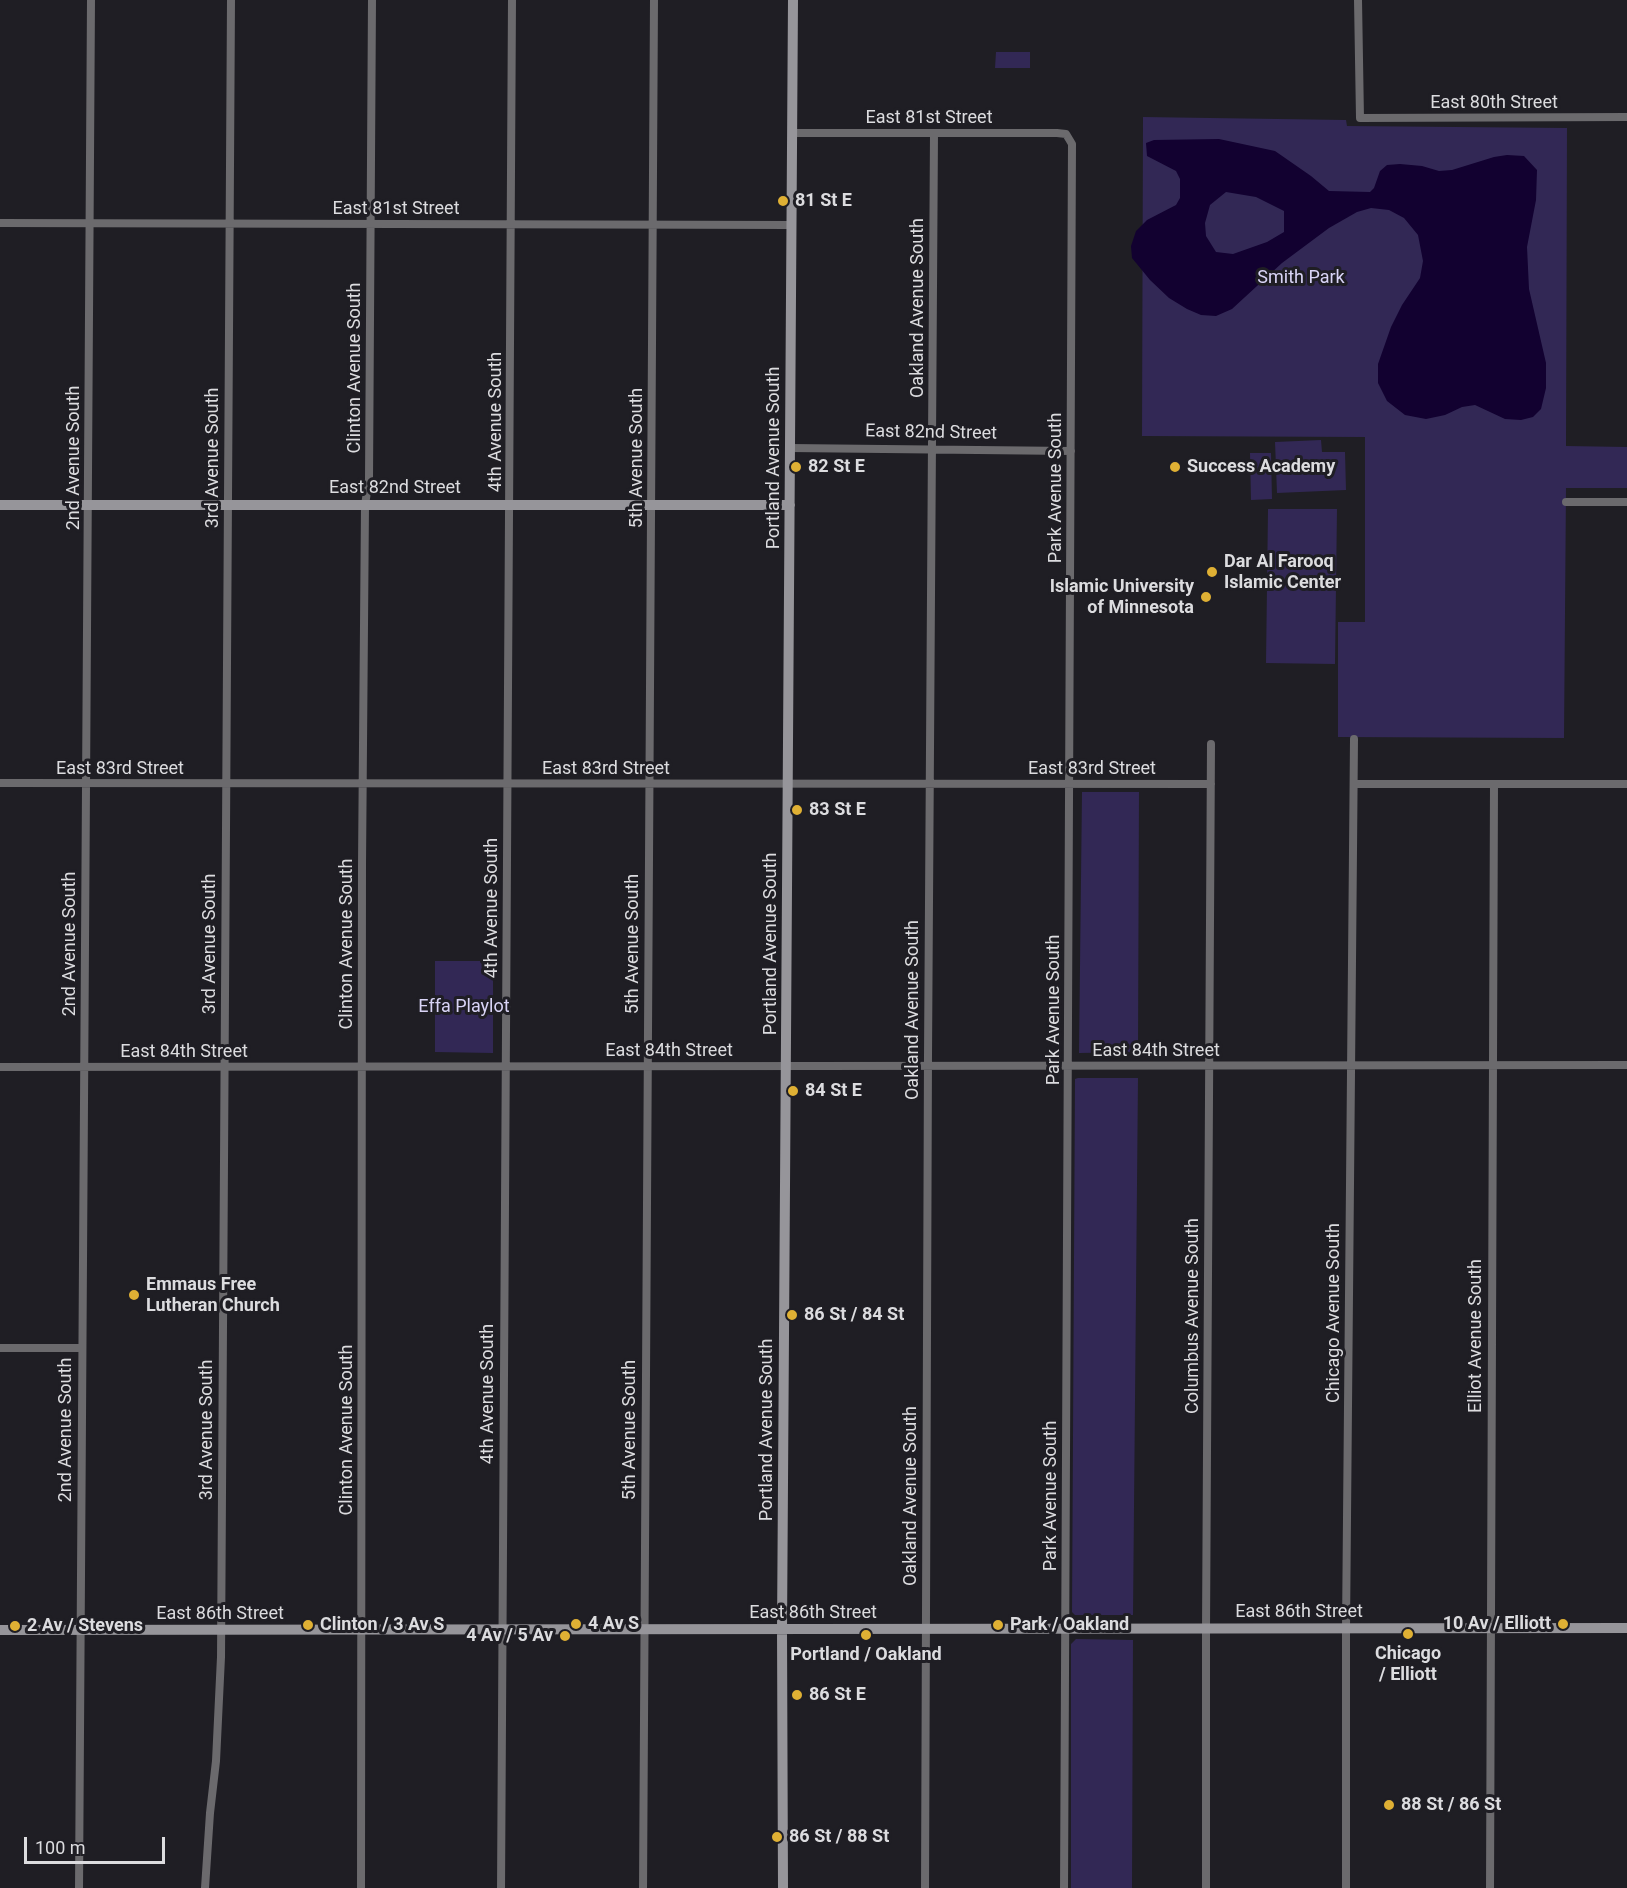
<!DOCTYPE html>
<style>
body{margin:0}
#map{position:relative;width:1627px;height:1888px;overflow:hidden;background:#1f1e24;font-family:Roboto,sans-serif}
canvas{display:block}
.scale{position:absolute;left:24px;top:1837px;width:141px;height:27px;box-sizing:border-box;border:3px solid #dcdcdf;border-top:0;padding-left:8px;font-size:18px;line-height:21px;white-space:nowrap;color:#dcdcdf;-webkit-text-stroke:4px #1f1e24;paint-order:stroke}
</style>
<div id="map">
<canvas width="1627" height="1888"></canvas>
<div class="scale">100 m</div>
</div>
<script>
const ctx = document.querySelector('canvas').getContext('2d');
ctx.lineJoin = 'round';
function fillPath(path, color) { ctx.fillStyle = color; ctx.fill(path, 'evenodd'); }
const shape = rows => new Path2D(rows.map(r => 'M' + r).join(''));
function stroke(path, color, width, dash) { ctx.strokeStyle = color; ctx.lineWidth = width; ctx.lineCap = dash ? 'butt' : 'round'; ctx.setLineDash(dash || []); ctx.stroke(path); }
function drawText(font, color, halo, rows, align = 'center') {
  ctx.font = font + ' Roboto,sans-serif'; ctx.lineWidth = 6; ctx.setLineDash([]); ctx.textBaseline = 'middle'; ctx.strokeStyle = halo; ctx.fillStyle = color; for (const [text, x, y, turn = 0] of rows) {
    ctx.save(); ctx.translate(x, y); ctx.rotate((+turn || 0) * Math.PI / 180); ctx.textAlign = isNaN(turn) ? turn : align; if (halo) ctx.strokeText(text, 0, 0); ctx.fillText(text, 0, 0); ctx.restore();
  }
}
fillPath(shape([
 [996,52,1030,52,1030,68,995,68],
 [1143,117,1346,120,1347,126,1567,128,1566,446,1627,447,1627,488,1566,488,1564,738,1338,737,1338,622,1365,622,1365,437,1142,436],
 [1321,440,1322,452,1345,452,1346,490,1277,493,1275,442],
 [1250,453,1271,453,1272,499,1251,500],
 [1268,509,1337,509,1335,664,1266,663],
 [1082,792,1139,792,1138,1052,1079,1053],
 [435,961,493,961,493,1053,435,1052],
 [1078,1078,1138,1078,1133,1615,1075,1615,1072,1612,1075,1079],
 [1076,1639,1133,1640,1132,1888,1071,1888,1071,1644]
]), '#322855');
fillPath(shape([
 [1219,139,1275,151,1311,176,1329,191,1370,192,1374,188,1380,171,1387,165,1400,164,1422,166,1439,171,1452,170,1494,157,1507,155,1524,156,1537,170,1536,200,1527,247,1529,289,1546,363,1546,388,1541,409,1533,417,1521,420,1505,419,1475,405,1462,407,1445,415,1426,419,1405,415,1387,401,1378,383,1378,364,1391,327,1402,305,1420,278,1423,261,1418,235,1404,218,1389,210,1371,208,1357,212,1329,228,1282,263,1232,309,1216,316,1201,315,1187,309,1169,298,1150,280,1132,258,1131,246,1136,231,1147,220,1176,205,1180,198,1180,179,1176,171,1147,156,1146,143,1154,140],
 [1226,192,1256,197,1284,211,1284,232,1267,242,1233,254,1216,252,1206,236,1205,223,1210,205]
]), '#120130');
stroke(shape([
 [1358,0,1360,118,1627,117],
 [792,133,1057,133,1066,134,1072,144,1064,1888],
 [0,223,791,225],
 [790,448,1071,451],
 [1566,502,1627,502],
 [0,783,1211,784],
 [1354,784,1627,784],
 [0,1067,1627,1065],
 [0,1348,82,1348],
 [79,1888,91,0],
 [205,1888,210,1813,216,1761,221,1657,231,0],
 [361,1888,362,865,365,505,369,479,372,0],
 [501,1888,512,0],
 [643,1888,654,0],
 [925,1888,928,1054,934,133],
 [1206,1888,1206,1629,1211,744],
 [1346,1888,1346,1629,1354,739],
 [1490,1888,1494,784]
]), '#6b6a6d', 8);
stroke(shape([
 [0,505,790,505],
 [0,1630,1627,1628],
 [783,1888,782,1630,793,0]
]), '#96959a', 10);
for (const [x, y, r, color] of [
 [783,201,6,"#dfb034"],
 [796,467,6,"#dfb034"],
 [1175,467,6,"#dfb034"],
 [1212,572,6,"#dfb034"],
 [1206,597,6,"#dfb034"],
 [797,810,6,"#dfb034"],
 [793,1091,6,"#dfb034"],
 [134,1295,6,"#dfb034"],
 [792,1315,6,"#dfb034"],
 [576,1624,6,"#dfb034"],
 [1563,1624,6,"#dfb034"],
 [308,1625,6,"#dfb034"],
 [998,1625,6,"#dfb034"],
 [15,1626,6,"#dfb034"],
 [1408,1634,6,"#dfb034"],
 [866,1635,6,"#dfb034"],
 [565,1636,6,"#dfb034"],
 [797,1695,6,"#dfb034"],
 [1389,1805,6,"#dfb034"],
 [777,1837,6,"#dfb034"]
]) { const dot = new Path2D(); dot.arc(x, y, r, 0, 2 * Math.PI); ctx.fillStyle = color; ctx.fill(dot); stroke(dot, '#1f1e24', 2); }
drawText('18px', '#dcdcdf', '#1f1e24', [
 ["East 80th Street",1494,103],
 ["East 81st Street",929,118],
 ["East 81st Street",396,209],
 ["Oakland Avenue South",918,308,-90],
 ["Clinton Avenue South",355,368,-90],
 ["4th Avenue South",496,422,-90],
 ["East 82nd Street",931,433,1],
 ["2nd Avenue South",74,458,-90],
 ["3rd Avenue South",213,458,-90],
 ["5th Avenue South",637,458,-90],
 ["Portland Avenue South",774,458,-90],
 ["East 82nd Street",395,488],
 ["Park Avenue South",1056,488,-90],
 ["East 83rd Street",120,769],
 ["East 83rd Street",606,769],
 ["East 83rd Street",1092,769],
 ["4th Avenue South",492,908,-90],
 ["2nd Avenue South",70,944,-90],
 ["3rd Avenue South",210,944,-90],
 ["Clinton Avenue South",347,944,-90],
 ["5th Avenue South",633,944,-90],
 ["Portland Avenue South",771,944,-90],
 ["Oakland Avenue South",913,1010,-90],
 ["Park Avenue South",1054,1010,-90],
 ["East 84th Street",669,1051],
 ["East 84th Street",1156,1051],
 ["East 84th Street",184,1052],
 ["Chicago Avenue South",1334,1313,-90],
 ["Columbus Avenue South",1193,1316,-90],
 ["Elliot Avenue South",1476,1336,-90],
 ["4th Avenue South",488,1394,-90],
 ["2nd Avenue South",66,1430,-90],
 ["3rd Avenue South",207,1430,-90],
 ["Clinton Avenue South",347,1430,-90],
 ["5th Avenue South",630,1430,-90],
 ["Portland Avenue South",767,1430,-90],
 ["Oakland Avenue South",911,1496,-90],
 ["Park Avenue South",1051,1496,-90],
 ["East 86th Street",1299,1612],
 ["East 86th Street",813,1613],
 ["East 86th Street",220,1614]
]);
drawText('bold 18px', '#dcdcdf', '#1f1e24', [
 ["81 St E",795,201],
 ["82 St E",808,467],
 ["Success Academy",1187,467],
 ["Dar Al Farooq",1224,562],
 ["Islamic Center",1224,583],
 ["Islamic University",1194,587,"right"],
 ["of Minnesota",1194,608,"right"],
 ["83 St E",809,810],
 ["84 St E",805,1091],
 ["Emmaus Free",146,1285],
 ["Lutheran Church",146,1306],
 ["86 St / 84 St",804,1315],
 ["4 Av S",588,1624],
 ["10 Av / Elliott",1551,1624,"right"],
 ["Clinton / 3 Av S",320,1625],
 ["Park / Oakland",1010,1625],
 ["2 Av / Stevens",27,1626],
 ["4 Av / 5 Av",553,1636,"right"],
 ["Chicago",1408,1654,"center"],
 ["/ Elliott",1408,1675,"center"],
 ["Portland / Oakland",866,1655,"center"],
 ["86 St E",809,1695],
 ["88 St / 86 St",1401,1805],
 ["86 St / 88 St",789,1837]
], 'left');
drawText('18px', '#d9d4f6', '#1f1e24', [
 ["Smith Park",1301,278],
 ["Effa Playlot",464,1007]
]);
</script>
